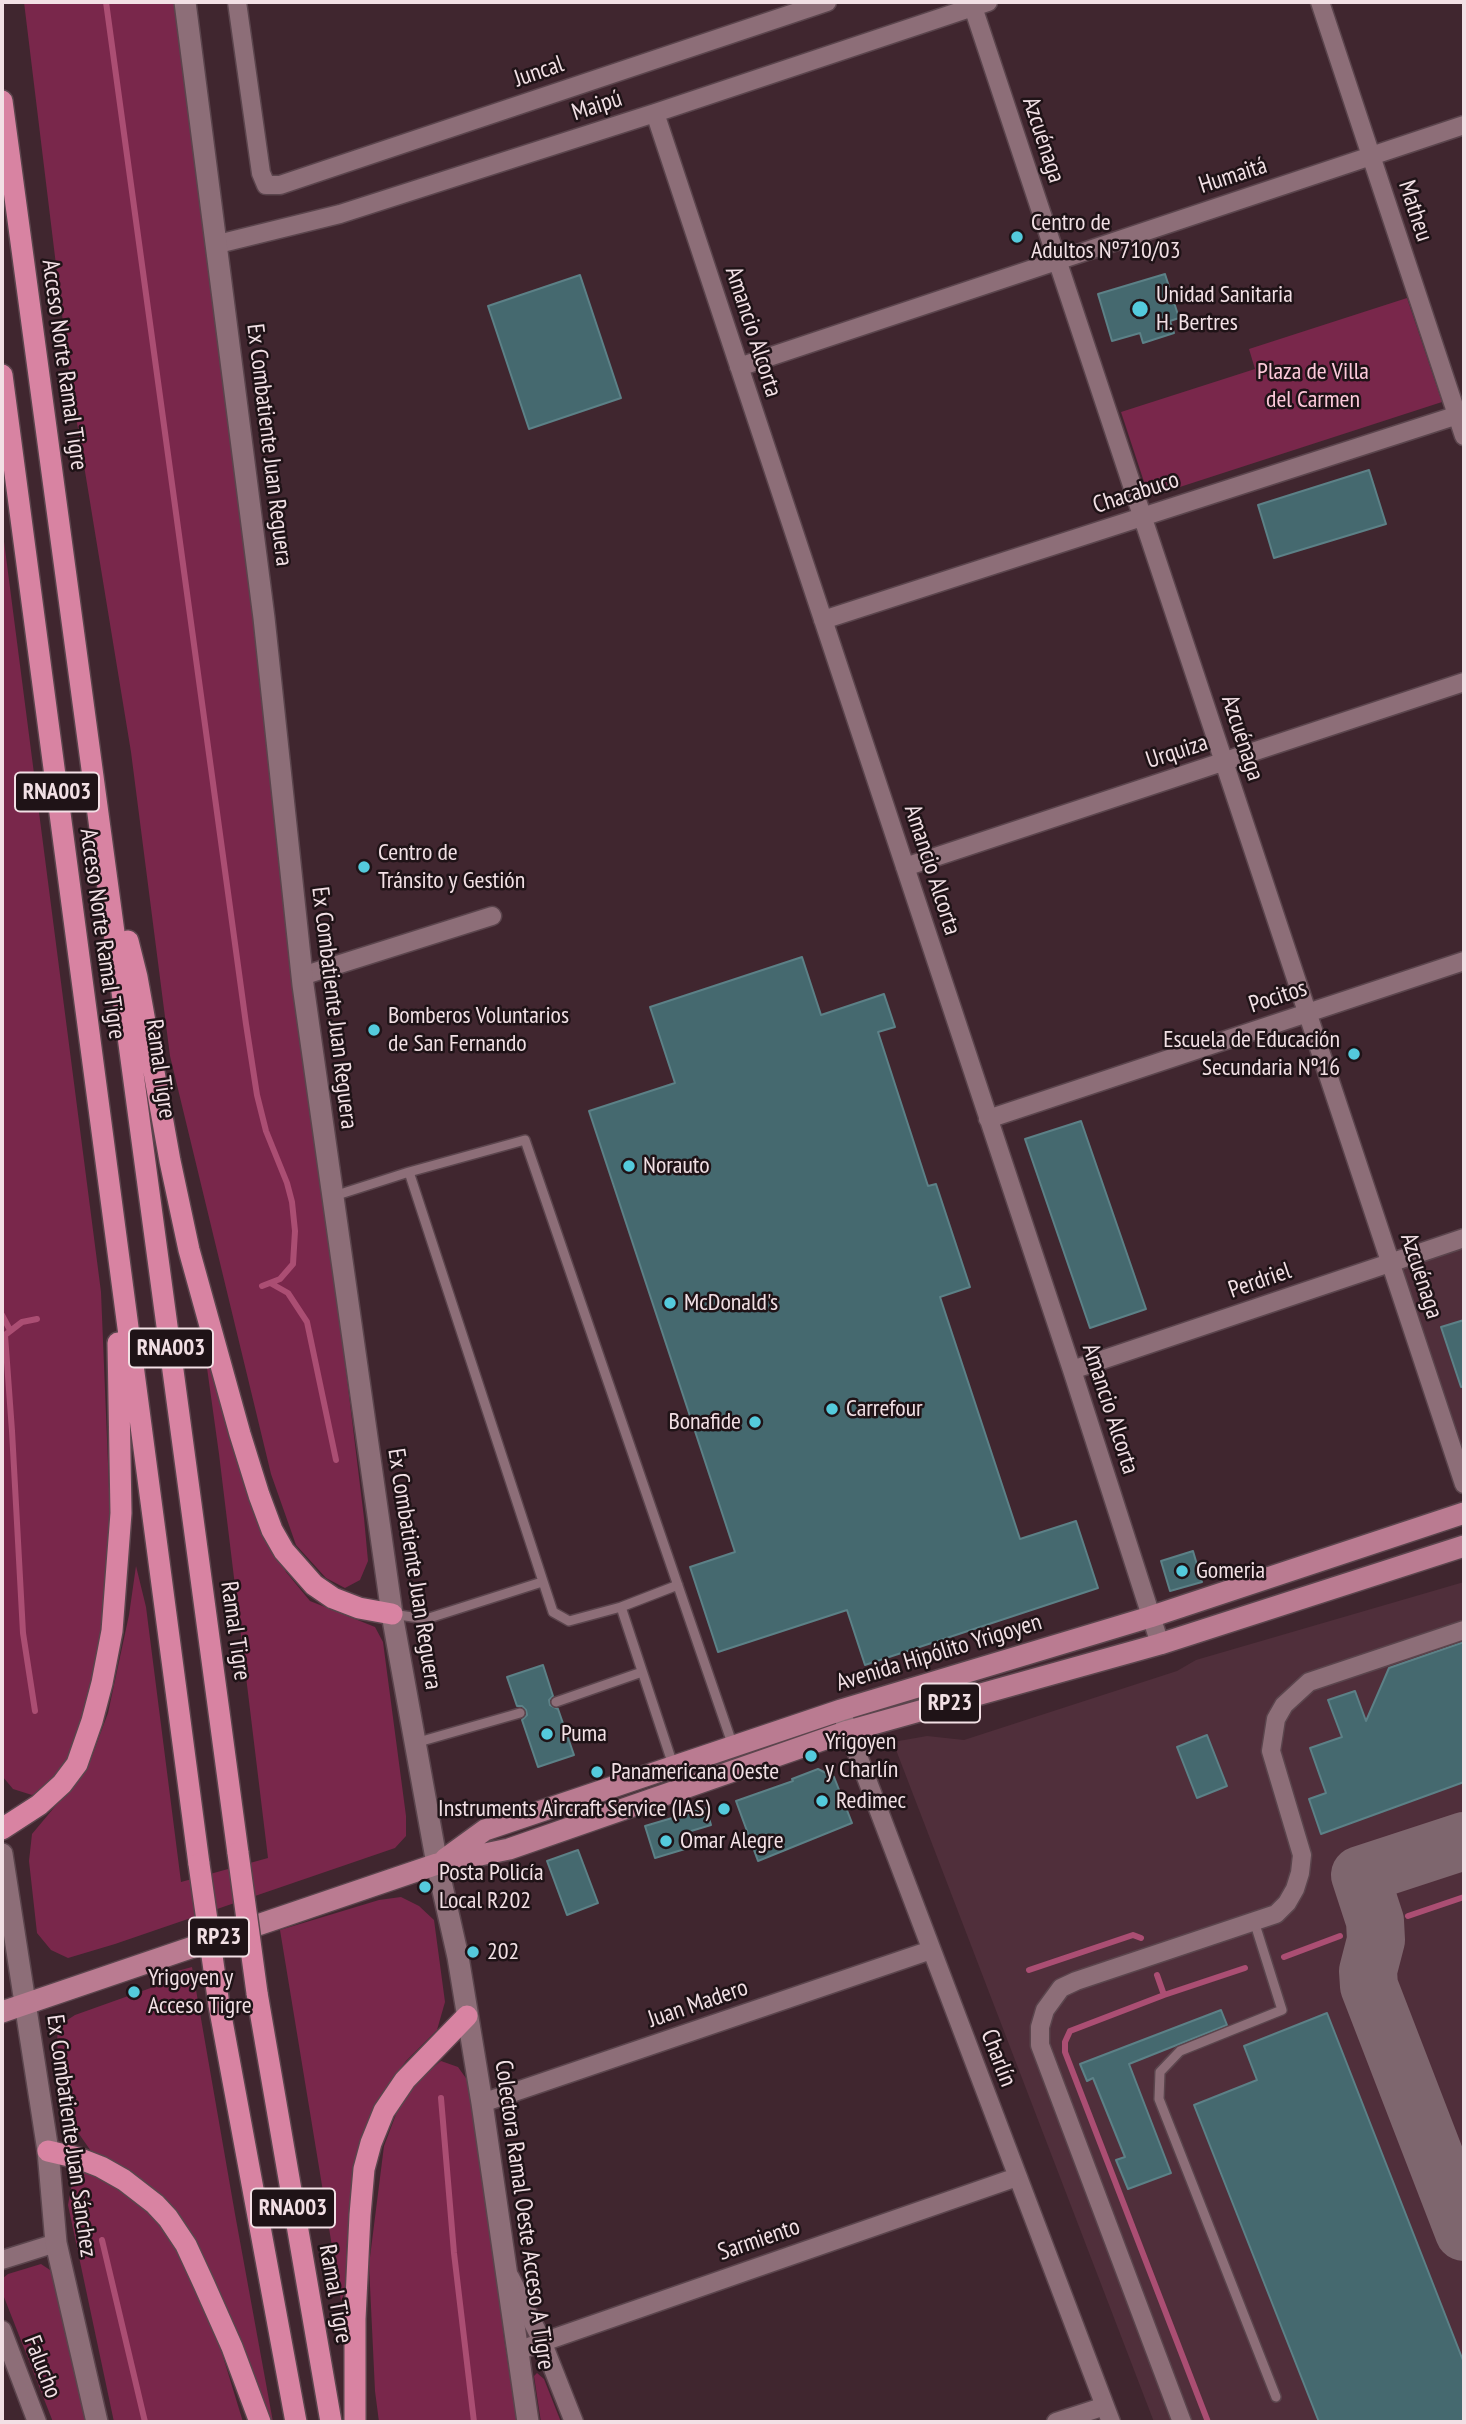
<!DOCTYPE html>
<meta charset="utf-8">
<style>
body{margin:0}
#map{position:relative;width:1466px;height:2424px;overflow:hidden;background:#40262f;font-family:"PT Sans Narrow",sans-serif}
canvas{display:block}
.frame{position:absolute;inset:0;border:4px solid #f2e0e5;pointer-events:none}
</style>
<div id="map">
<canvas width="1466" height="2424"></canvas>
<div class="frame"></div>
</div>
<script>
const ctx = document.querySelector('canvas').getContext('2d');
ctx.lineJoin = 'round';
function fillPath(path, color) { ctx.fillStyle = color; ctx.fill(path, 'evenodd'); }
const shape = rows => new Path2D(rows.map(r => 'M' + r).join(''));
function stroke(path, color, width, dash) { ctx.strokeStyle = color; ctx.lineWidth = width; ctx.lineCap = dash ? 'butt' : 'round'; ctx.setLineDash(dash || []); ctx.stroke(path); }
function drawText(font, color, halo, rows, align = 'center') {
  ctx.font = font + ' "PT Sans Narrow",sans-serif'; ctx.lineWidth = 5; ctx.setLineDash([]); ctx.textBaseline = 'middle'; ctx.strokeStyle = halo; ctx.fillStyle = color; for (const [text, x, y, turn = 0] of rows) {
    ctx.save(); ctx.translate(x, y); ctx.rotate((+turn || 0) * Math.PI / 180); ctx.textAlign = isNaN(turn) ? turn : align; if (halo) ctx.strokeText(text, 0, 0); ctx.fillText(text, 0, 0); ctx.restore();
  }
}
fillPath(shape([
 [1464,1247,1464,1456,1402,1268],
 [1464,1582,1464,2422,1154,2422,893,1742,927,1736,964,1740,1177,1671,1196,1660]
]), '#502f3b');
fillPath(shape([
 [24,2,179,2,364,1518,368,1561,360,1580,345,1588,326,1578,296,1545,271,1474,170,1056,131,752,70,380],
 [1407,298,1442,402,1149,497,1121,412,1255,369,1249,349],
 [2,526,101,1292,111,1537,106,1620,89,1715,70,1762,53,1784,32,1795,13,1789,3,1777,2,1759],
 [196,1289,261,1518,286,1572,310,1601,375,1627,383,1642,406,1816,406,1836,395,1848,115,1944,68,1958,51,1950,37,1933,29,1861,32,1834,88,1767,108,1713,129,1615,136,1566,146,1607,181,1882,268,1858,219,1454],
 [401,1897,419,1906,434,1920,445,2002,437,2030,406,2061,376,2102,357,2164,347,2239,345,2292,341,2301,280,1930,379,1900],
 [192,1967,235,2214,273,2422,269,2422,250,2364,224,2303,175,2211,150,2187,93,2154,70,2121,57,2043,58,2026,75,2015,159,1985,170,1973],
 [441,2061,458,2067,468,2081,476,2110,504,2338,517,2422,379,2422,375,2391,369,2265,384,2146,403,2096,421,2077],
 [81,2172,98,2173,152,2210,180,2256,221,2350,243,2422,114,2422,68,2205,73,2178],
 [41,2264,53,2272,86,2422,53,2422,2,2292,2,2279,8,2274],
 [537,2373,544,2379,561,2422,541,2422,534,2376]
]), '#79274b');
stroke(shape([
 [106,2,246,1024,257,1095,266,1131,287,1183,292,1202,295,1231,293,1264,280,1279,262,1286],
 [272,1284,288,1293,307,1322,336,1460],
 [2,1315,10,1330],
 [35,1711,23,1633,12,1431,5,1335,22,1322,37,1319],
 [1408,1916,1464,1897],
 [1284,1957,1340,1936],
 [1029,1970,1133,1935,1141,1938],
 [1157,1975,1164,1995],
 [441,2098,454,2253,474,2422],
 [102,2240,145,2422],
 [1208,2422,1065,2052,1065,2042,1070,2031,1164,1995,1245,1968]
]), '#ab4e73', 6);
stroke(shape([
 [1464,1841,1360,1875,1375,1921,1376,1940,1368,1971,1369,1986,1464,2232]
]), '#7e666e', 58);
const building = shape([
 [1165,274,1179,318,1170,321,1174,333,1143,343,1140,333,1112,341,1098,294,1165,274],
 [580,275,621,398,529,429,488,306,580,275],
 [1369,470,1386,524,1274,558,1258,505,1369,470],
 [802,957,821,1015,884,994,895,1027,878,1032,928,1186,936,1184,970,1287,940,1297,1020,1539,1076,1521,1098,1588,865,1665,847,1610,718,1652,690,1567,735,1552,589,1111,675,1083,650,1007,802,957],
 [1081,1121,1146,1309,1090,1328,1025,1139,1081,1121],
 [1464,1320,1464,1386,1461,1387,1441,1327,1464,1320],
 [1193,1551,1202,1582,1170,1591,1161,1561,1193,1551],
 [1464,1642,1464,1782,1321,1834,1309,1799,1326,1793,1310,1748,1342,1737,1328,1700,1355,1691,1366,1721,1389,1668,1464,1642],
 [543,1665,553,1696,549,1700,550,1705,558,1709,574,1755,538,1767,522,1720,527,1715,526,1710,522,1706,517,1706,507,1677,543,1665],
 [1207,1735,1227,1786,1197,1798,1177,1747,1207,1735],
 [818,1769,834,1777,852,1823,758,1861,736,1801,793,1781,792,1779,818,1769],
 [706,1808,711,1825,681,1834,685,1849,655,1858,645,1826,706,1808],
 [578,1850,598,1903,567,1915,547,1861,578,1850],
 [1221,2010,1227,2025,1129,2064,1171,2173,1128,2189,1116,2160,1125,2157,1093,2078,1087,2081,1080,2064,1221,2010],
 [1327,2013,1464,2363,1464,2422,1319,2422,1194,2105,1257,2080,1244,2046,1327,2013]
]);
fillPath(building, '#45696f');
stroke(building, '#5c8187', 2);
const lane = shape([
 [334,1196,409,1172],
 [621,1607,678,1585],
 [392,1614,426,1619,542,1582],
 [556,1702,642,1672],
 [415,1743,520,1713],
 [673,1765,621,1607,569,1621,553,1612,409,1172,525,1140,733,1746],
 [1254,1921,1282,2010,1180,2051,1160,2072,1159,2099,1276,2397]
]);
const street = shape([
 [237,2,261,173,266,185,280,185,827,2],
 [1320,2,1464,436],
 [973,7,1464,1484],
 [655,113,1072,1370,1160,1644],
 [218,244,340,214,655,113,988,2],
 [739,367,1464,125],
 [823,620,1464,413],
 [905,867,1464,682],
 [302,976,492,916],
 [988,1119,1464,961],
 [1072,1370,1464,1238],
 [844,1719,1111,2422],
 [482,2103,931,1950],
 [2,2260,56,2243],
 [510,2277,542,2341,574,2422],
 [2,2330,37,2422],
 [517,2351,1017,2177],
 [1056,2422,1105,2406],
 [1182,2422,1040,2045,1040,2027,1045,2010,1061,1988,1076,1981,1276,1914,1287,1903,1295,1889,1300,1873,1302,1855,1271,1751,1276,1719,1284,1705,1309,1682,1464,1630]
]);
const secondary = shape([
 [185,2,264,618,303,985,392,1614,437,1864,458,1957,482,2103,528,2422],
 [2,1854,48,2151,56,2243,97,2422]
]);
const primary = shape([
 [445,1859,485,1830,841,1710,1150,1617,1464,1513],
 [2,2012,437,1864,509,1849,848,1731,1160,1644,1464,1546]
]);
const highway = shape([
 [2,101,238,1853],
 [2,375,199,1864],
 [128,941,137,977,170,1161,189,1250,240,1434,259,1495,272,1530,284,1551,314,1585,333,1598,359,1608,392,1614],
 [2,1829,39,1805,62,1784,77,1764,92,1721,102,1683,112,1631,121,1513,118,1343],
 [257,1993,331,2422],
 [219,2005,296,2422],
 [48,2151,78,2158,101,2167,124,2180,155,2204,168,2218,186,2245,204,2284,232,2347,260,2422],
 [355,2422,355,2319,360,2215,364,2169,371,2143,384,2111,405,2080,467,2016]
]);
stroke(lane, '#5b454d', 12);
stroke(street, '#5b454d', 21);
stroke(secondary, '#5b454d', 24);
stroke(primary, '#5b454d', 24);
stroke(highway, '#5b454d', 24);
stroke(lane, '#8d6e78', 9);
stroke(street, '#8d6e78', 18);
stroke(secondary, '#8d6e78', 21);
stroke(primary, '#ba7b91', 21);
stroke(highway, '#d883a2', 21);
const highwayBridge = shape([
 [238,1853,257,1993],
 [199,1864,219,2005]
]);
stroke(highwayBridge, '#5b454d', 24, []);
stroke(highwayBridge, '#d883a2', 21);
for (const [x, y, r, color] of [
 [1017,237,7,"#54cadc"],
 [1140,309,9,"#54cadc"],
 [364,867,7,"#54cadc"],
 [374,1030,7,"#54cadc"],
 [1354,1054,7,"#54cadc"],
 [629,1166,7,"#54cadc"],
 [670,1303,7,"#54cadc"],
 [832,1409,7,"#54cadc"],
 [755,1422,7,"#54cadc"],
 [1182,1571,7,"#54cadc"],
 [547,1734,7,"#54cadc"],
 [811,1756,7,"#54cadc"],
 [597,1772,7,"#54cadc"],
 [822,1801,7,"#54cadc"],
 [724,1809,7,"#54cadc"],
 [666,1841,7,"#54cadc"],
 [425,1887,7,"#54cadc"],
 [473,1952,7,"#54cadc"],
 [134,1992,7,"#54cadc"]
]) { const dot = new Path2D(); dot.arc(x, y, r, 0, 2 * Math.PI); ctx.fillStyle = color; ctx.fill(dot); stroke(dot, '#1f1317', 2.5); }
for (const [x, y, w] of [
 [57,792,84],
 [171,1348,84],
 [950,1703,60],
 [219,1937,60],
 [293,2208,84]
]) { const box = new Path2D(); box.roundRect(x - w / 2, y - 19.5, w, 39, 5); ctx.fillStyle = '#1f1317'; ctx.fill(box); stroke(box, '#f2e0e5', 2); }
drawText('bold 23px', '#f2e0e5', null, [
 ["RNA003",57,792],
 ["RNA003",171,1348],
 ["RP23",950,1703],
 ["RP23",219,1937],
 ["RNA003",293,2208]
]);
drawText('24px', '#f2e0e5', '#1f1317', [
 ["Juncal",539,72,-19],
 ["Maipú",597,106,-18],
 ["Azcuénaga",1043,140,72],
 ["Humaitá",1233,176,-18],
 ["Matheu",1415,211,72],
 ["Amancio Alcorta",753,332,72],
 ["Acceso Norte Ramal Tigre",64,365,82],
 ["Ex Combatiente Juan Reguera",269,445,83],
 ["Chacabuco",1136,493,-18],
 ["Azcuénaga",1242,738,72],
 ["Urquiza",1177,752,-18],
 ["Amancio Alcorta",932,870,72],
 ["Acceso Norte Ramal Tigre",102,934,82],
 ["Pocitos",1278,997,-18],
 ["Ex Combatiente Juan Reguera",334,1008,83],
 ["Ramal Tigre",160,1069,82],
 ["Azcuénaga",1421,1276,72],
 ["Perdriel",1260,1281,-19],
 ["Amancio Alcorta",1110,1409,72],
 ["Ex Combatiente Juan Reguera",414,1569,81],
 ["Ramal Tigre",235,1631,82],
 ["Avenida Hipólito Yrigoyen",939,1653,-17],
 ["Juan Madero",698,2004,-19],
 ["Charlín",998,2058,69],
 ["Ex Combatiente Juan Sánchez",71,2136,82],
 ["Colectora Ramal Oeste Acceso A Tigre",524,2215,82],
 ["Sarmiento",759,2240,-19],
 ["Ramal Tigre",335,2294,80],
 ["Falucho",42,2367,69]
]);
drawText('24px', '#f2e0e5', '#1f1317', [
 ["Centro de",1031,223],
 ["Adultos Nº710/03",1031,251],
 ["Unidad Sanitaria",1156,295],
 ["H. Bertres",1156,323],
 ["Centro de",378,853],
 ["Tránsito y Gestión",378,881],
 ["Bomberos Voluntarios",388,1016],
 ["de San Fernando",388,1044],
 ["Escuela de Educación",1340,1040,"right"],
 ["Secundaria Nº16",1340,1068,"right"],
 ["Norauto",643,1166],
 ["McDonald's",684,1303],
 ["Carrefour",846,1409],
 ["Bonafide",741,1422,"right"],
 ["Gomeria",1196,1571],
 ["Puma",561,1734],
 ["Yrigoyen",825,1742],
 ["y Charlín",825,1770],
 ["Panamericana Oeste",611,1772],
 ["Redimec",836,1801],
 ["Instruments Aircraft Service (IAS)",710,1809,"right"],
 ["Omar Alegre",680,1841],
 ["Posta Policía",439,1873],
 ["Local R202",439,1901],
 ["202",487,1952],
 ["Yrigoyen y",148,1978],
 ["Acceso Tigre",148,2006]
], 'left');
drawText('24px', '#fecadb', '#1f1317', [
 ["Plaza de Villa",1313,372],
 ["del Carmen",1313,400]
]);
</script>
